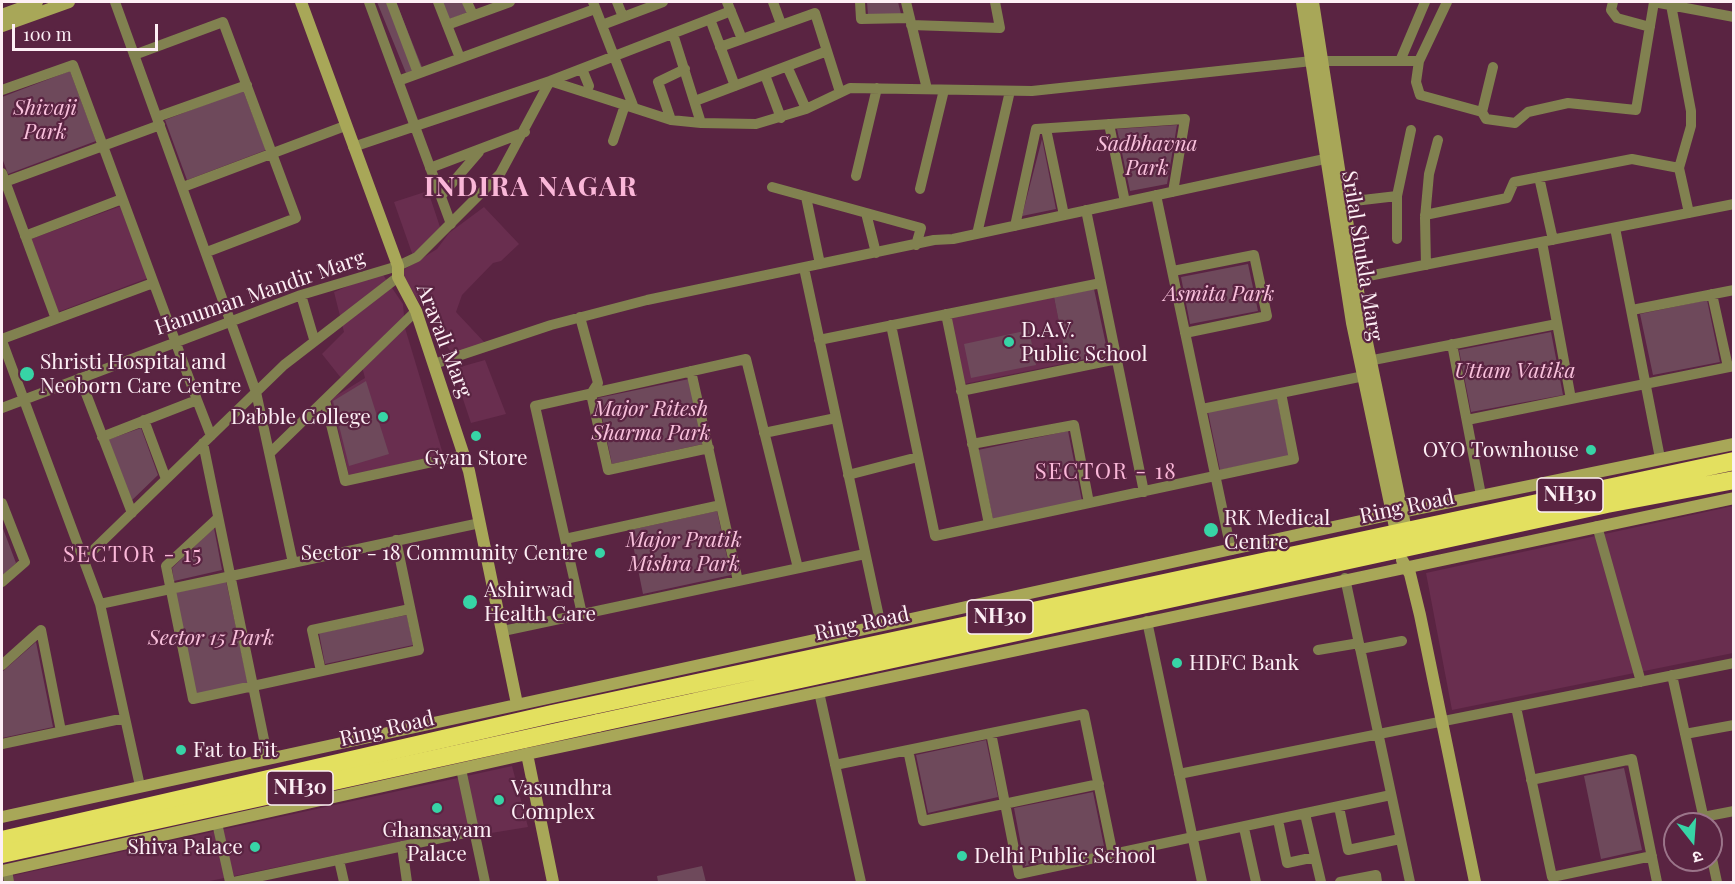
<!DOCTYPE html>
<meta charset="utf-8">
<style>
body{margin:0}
#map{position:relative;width:1735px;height:884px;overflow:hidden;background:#5a2442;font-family:"Playfair Display","Noto Sans Devanagari",serif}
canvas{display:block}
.frame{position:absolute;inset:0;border:3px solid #fdeff5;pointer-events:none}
.north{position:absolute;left:1663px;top:812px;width:60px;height:60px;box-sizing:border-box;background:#5a2442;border:2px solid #9b758a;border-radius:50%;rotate:163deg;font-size:16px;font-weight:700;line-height:24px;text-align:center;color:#fdeff5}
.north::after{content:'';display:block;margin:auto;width:21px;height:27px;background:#37d4a6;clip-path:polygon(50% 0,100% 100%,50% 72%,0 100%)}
.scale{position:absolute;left:12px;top:24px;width:146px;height:27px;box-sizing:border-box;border:3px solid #fdeff5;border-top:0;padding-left:8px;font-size:18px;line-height:21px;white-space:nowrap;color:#fdeff5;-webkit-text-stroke:4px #5a2442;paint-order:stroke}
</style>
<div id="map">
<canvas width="1735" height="884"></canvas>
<div class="frame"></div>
<div class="north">उ</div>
<div class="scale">100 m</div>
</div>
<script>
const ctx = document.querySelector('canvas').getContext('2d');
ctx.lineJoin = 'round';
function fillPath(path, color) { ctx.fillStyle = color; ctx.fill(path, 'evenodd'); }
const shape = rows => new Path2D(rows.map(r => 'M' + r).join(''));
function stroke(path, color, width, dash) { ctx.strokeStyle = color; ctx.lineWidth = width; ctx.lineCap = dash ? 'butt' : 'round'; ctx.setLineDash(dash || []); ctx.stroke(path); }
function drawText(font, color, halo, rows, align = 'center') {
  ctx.font = font + ' "Playfair Display",serif'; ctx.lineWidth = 4.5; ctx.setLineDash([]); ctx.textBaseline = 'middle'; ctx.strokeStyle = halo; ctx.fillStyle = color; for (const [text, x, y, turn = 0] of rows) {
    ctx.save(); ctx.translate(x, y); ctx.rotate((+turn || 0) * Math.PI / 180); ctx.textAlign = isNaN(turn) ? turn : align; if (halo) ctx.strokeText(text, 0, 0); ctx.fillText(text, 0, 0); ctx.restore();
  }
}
fillPath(shape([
 [428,191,441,230,413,256,394,202],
 [121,206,148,278,58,312,31,239],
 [484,207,519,244,501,261,493,263,462,295,456,312,485,343,452,354,400,272,437,249,449,233],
 [381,272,403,304,405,328,443,454,349,476,331,399,365,378,360,359,341,378,322,354,344,332,334,292],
 [1054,297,1067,363,964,384,951,317],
 [485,360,506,414,471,423,453,369],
 [1733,506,1733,653,1452,710,1426,573],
 [512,766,528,827,485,834,482,825,205,882,2,882,2,878]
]), '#692e4f');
fillPath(shape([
 [377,2,396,2,422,67,406,73],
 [441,2,468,2,471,11,448,20],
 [867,2,898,2,901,14,868,15],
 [70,71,96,141,8,174,2,158,2,97],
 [243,90,266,150,187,180,165,120],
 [1177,125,1167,184,1130,191,1117,129],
 [1042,139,1056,209,1022,216],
 [1248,264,1258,311,1190,324,1181,277],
 [1094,289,1108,354,1067,363,1054,297],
 [1707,300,1720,362,1653,375,1640,314],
 [1029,330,1036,365,971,378,964,344],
 [1551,332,1563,395,1471,412,1459,350],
 [689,379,703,444,612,464,598,398],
 [366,381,389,454,349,466,333,401],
 [1277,397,1289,456,1220,470,1208,412],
 [141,428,158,475,129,503,107,440],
 [1068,431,1082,501,993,519,978,450],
 [717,511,731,575,643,594,630,530],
 [2,526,16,563,2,576],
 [214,528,222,570,174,581,172,568],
 [226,581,248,683,195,695,174,593],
 [407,615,413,645,325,664,319,633],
 [36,642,53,727,2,738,2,672],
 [986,740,998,797,928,813,916,755],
 [1624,768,1642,850,1601,859,1584,776],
 [1093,792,1105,851,1025,866,1014,808],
 [702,866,706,882,658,882,657,876]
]), '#6e495b');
stroke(shape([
 [115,2,256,392,293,563],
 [369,2,451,224],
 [391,2,418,73],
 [438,2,460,58],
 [467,2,473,15],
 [593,2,634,108,671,120,701,123,756,124,806,109,850,88,1032,91,1312,61,1419,61],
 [617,2,623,17],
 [727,2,742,39],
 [773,2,781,24],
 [860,2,861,19,910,18],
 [906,2,927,89],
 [1447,2,1419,61,1416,82,1420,95,1482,112,1486,119,1515,123,1528,112,1568,103,1636,110,1654,2,1734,17],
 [1613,2,1611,10,1617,18,1650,27],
 [1671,5,1691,111,1691,126,1679,168,1689,213],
 [710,19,735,86],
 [447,25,510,2],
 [602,25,663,2],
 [911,25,1000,28,995,2],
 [673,34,701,123],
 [720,47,815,13,840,92],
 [134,55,223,22,296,218,207,252],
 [1400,61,1425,2],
 [787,66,806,109],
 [582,69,589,86],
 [765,75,781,118],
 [398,81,595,9],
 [2,90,73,65,197,400],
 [695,101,827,51],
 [1482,112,1493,67],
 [157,117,247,85],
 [671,120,658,82,685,69],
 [1109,124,1125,202],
 [1046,129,1064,215],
 [613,141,625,105],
 [353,147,550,81,731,11],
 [430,168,525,132],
 [2,173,56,319],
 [856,176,877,88],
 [1539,177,1553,240],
 [2,183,160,125],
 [183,187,345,126],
 [772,187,921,228,916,245],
 [920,189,944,90],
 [1156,195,1231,550],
 [441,196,479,152],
 [806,197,820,264],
 [1337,203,1397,196],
 [1086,210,1144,492],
 [866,213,876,253],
 [1425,215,1507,198,1514,182,1632,159,1679,168],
 [1015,226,1036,129,1185,119,1173,192],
 [1615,228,1660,458],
 [977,234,1010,91],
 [25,236,122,199],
 [1397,239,1397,196,1411,130],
 [1542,242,1571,399],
 [1426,265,1425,218,1429,174,1438,140],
 [804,268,881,626],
 [1173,271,1254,255,1267,316,1185,333],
 [1348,280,1734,204],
 [1712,294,1728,367],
 [301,295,314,339],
 [1632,310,1734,290],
 [946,314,989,524],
 [580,317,598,383,591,394,608,470,709,448],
 [891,325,935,536,1294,459,1281,393],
 [2,339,153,283],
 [819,340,1101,283],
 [2,341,100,604,140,786],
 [1452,344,1481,495],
 [1363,362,1557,324],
 [434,364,551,325,647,300,934,240,953,239,1334,157],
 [691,371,738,581],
 [80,378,132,513],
 [961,391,1117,359],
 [325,400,345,481,464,455],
 [2,408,301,295,398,266,417,257,500,174,550,81,634,108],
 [1202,409,1369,375],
 [144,420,166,479],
 [1467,420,1734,366],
 [764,433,836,418],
 [102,437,197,400,211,436],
 [203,443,268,759],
 [972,444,1074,425,1089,503],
 [270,453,416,311],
 [848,475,918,457],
 [2,503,25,562,2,582],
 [218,518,166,566,193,699,419,650,396,540],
 [1597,526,1641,682],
 [565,539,721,505],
 [85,558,284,365,398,277],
 [1345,578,1410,882],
 [100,604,480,523],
 [582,614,535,406,746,359,798,568],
 [1147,621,1202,882],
 [503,631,865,554],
 [1360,649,1402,641],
 [1318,650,1359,643],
 [2,665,41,630,61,731],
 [321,671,312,630,410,609],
 [1672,675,1705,824],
 [819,692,861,882],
 [1516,707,1552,877,1652,856],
 [991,733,1019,874,1391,795],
 [1685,734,1734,725],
 [2,744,125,718],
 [908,750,923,821,1099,784],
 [835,765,1084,714,1113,855],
 [461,769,485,882],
 [1179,774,1734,663],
 [1531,780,1632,759,1657,882],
 [1339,807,1348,850,1400,839],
 [1305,814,1321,882],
 [1703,817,1734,811],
 [1278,820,1287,863,1315,857],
 [217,823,230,882],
 [1244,828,1256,882],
 [402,846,407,882],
 [1711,854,1717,882],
 [339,860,344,882],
 [7,870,9,882],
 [234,882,474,831],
 [1340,882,1376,875,1377,882]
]), '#818150', 10);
stroke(shape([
 [301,2,398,266,398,277,416,311,469,471,517,704],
 [1302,2,1352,323,1396,532],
 [1313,2,1363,323,1406,530],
 [2,15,37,2],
 [2,26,69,2],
 [1402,560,1410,574,1420,615,1475,882],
 [527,754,553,882],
 [2,817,1402,512,1734,444],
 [2,871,527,754,1734,498]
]), '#a8a758', 12);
stroke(shape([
 [598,723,1607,504,1734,480],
 [2,840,552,714,1734,461]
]), '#e3e05f', 18);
stroke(shape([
 [2,854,598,723]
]), '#e3e05f', 18);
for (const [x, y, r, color] of [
 [1009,342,6,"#37d4a6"],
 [27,374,8,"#37d4a6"],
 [383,417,6,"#37d4a6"],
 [476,436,6,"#37d4a6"],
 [1591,450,6,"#37d4a6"],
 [1211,530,8,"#37d4a6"],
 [600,553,6,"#37d4a6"],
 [470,602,8,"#37d4a6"],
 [1177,663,6,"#37d4a6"],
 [181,750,6,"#37d4a6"],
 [499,800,6,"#37d4a6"],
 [437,808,6,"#37d4a6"],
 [255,847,6,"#37d4a6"],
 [962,856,6,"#37d4a6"]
]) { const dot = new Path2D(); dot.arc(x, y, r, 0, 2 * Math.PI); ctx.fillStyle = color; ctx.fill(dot); stroke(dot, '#5a2442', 2); }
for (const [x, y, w] of [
 [1570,495,66],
 [1000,617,66],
 [300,788,66]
]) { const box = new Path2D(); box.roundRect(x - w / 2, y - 17, w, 34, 4.5); ctx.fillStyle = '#5a2442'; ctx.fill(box); stroke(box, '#fdeff5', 1.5); }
drawText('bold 20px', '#fdeff5', null, [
 ["NH30",1570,495],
 ["NH30",1000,617],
 ["NH30",300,788]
]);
drawText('italic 21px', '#f9c1dc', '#5a2442', [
 ["Shivaji",45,108],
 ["Park",45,132],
 ["Sadbhavna",1147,144],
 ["Park",1147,168],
 ["Asmita Park",1219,294],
 ["Uttam Vatika",1515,371],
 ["Major Ritesh",651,409],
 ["Sharma Park",651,433],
 ["Major Pratik",684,540],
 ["Mishra Park",684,564],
 ["Sector 15 Park",211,638]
]);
drawText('21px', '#fdeff5', '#5a2442', [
 ["Srilal Shukla Marg",1362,256,81],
 ["Hanuman Mandir Marg",260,293,-19],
 ["Aravali Marg",444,341,69],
 ["Ring Road",1407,507,-12],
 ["Ring Road",862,624,-12],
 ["Ring Road",387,729,-13]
]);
drawText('21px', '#fdeff5', '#5a2442', [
 ["D.A.V.",1021,330],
 ["Public School",1021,354],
 ["Shristi Hospital and",40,362],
 ["Neoborn Care Centre",40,386],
 ["Dabble College",371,417,"right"],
 ["OYO Townhouse",1579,450,"right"],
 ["Gyan Store",476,458,"center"],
 ["RK Medical",1224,518],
 ["Centre",1224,542],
 ["Sector - 18 Community Centre",588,553,"right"],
 ["Ashirwad",484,590],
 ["Health Care",484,614],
 ["HDFC Bank",1189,663],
 ["Fat to Fit",193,750],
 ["Vasundhra",511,788],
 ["Complex",511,812],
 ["Ghansayam",437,830,"center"],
 ["Palace",437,854,"center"],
 ["Shiva Palace",243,847,"right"],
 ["Delhi Public School",974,856]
], 'left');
ctx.letterSpacing = '1.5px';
drawText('22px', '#fab7d8', '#5a2442', [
 ["SECTOR - 18",1106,472],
 ["SECTOR - 15",133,555]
]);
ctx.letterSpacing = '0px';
ctx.letterSpacing = '1.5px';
drawText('bold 27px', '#fab7d8', '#5a2442', [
 ["INDIRA NAGAR",531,188]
]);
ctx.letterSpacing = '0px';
</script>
